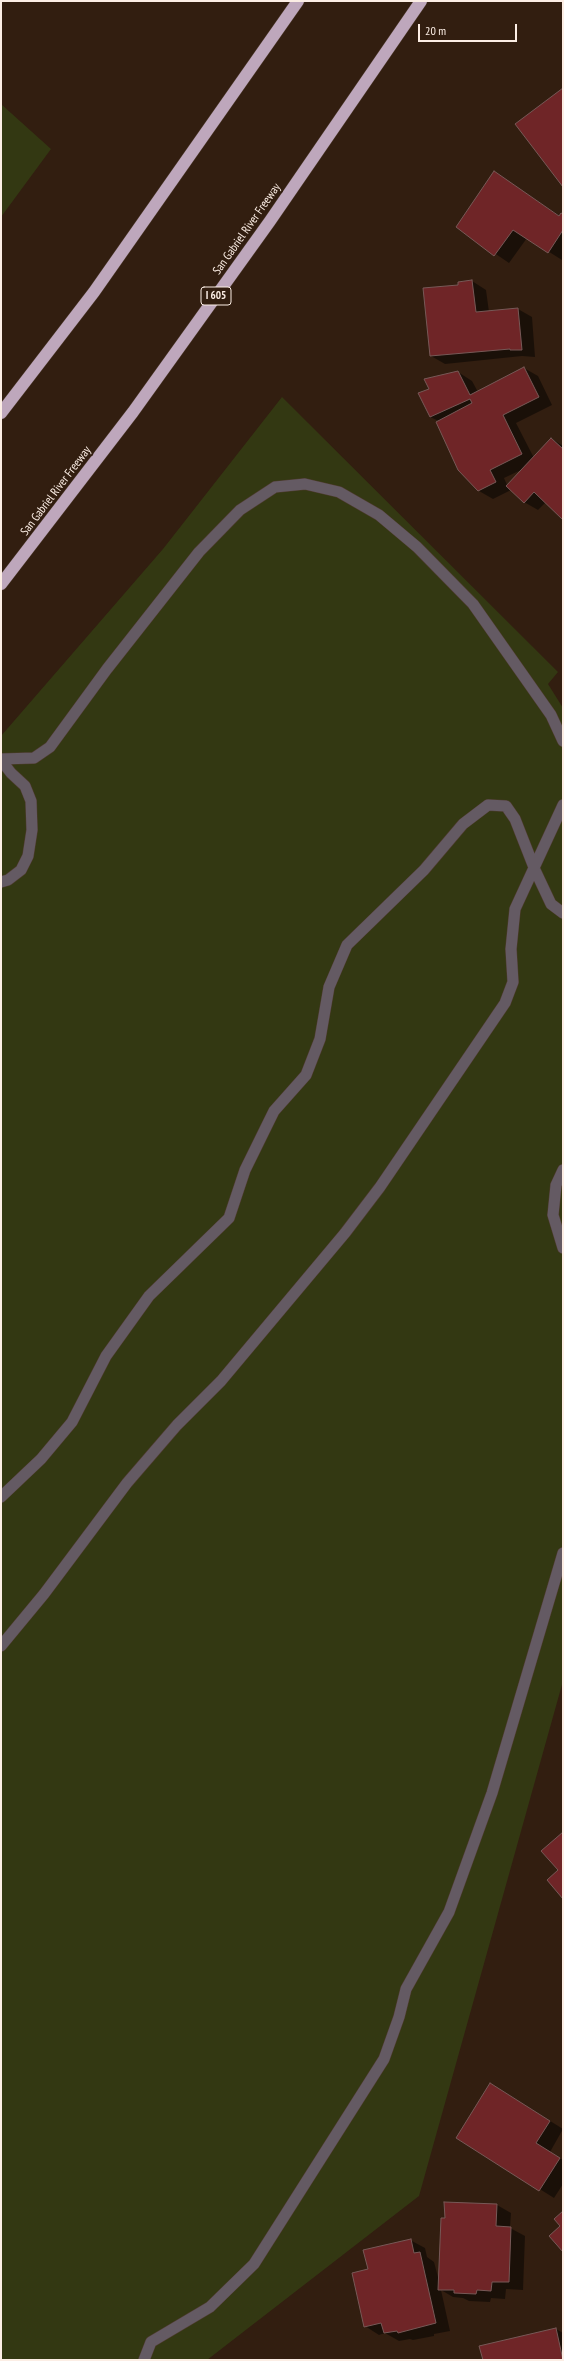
<!DOCTYPE html>
<style>
body{margin:0}
#map{position:relative;width:564px;height:2361px;overflow:hidden;background:#321e10;font-family:"PT Sans Narrow",sans-serif}
canvas{display:block}
.frame{position:absolute;inset:0;border:2px solid #fceee5;pointer-events:none}
.scale{position:absolute;left:418px;top:24px;width:99px;height:18px;box-sizing:border-box;border:2px solid #fceee5;border-top:0;padding-left:5px;font-size:12px;line-height:14px;white-space:nowrap;color:#fceee5;-webkit-text-stroke:3px #321e10;paint-order:stroke}
</style>
<div id="map">
<canvas width="564" height="2361"></canvas>
<div class="frame"></div>
<div class="scale">20 m</div>
</div>
<script>
const ctx = document.querySelector('canvas').getContext('2d');
ctx.lineJoin = 'round';
function fillPath(path, color) { ctx.fillStyle = color; ctx.fill(path, 'evenodd'); }
const shape = rows => new Path2D(rows.map(r => 'M' + r).join(''));
function stroke(path, color, width, dash) { ctx.strokeStyle = color; ctx.lineWidth = width; ctx.lineCap = dash ? 'butt' : 'round'; ctx.setLineDash(dash || []); ctx.stroke(path); }
function drawText(font, color, halo, rows, align = 'center') {
  ctx.font = font + ' "PT Sans Narrow",sans-serif'; ctx.lineWidth = 4; ctx.setLineDash([]); ctx.textBaseline = 'middle'; ctx.strokeStyle = halo; ctx.fillStyle = color; for (const [text, x, y, turn = 0] of rows) {
    ctx.save(); ctx.translate(x, y); ctx.rotate((+turn || 0) * Math.PI / 180); ctx.textAlign = isNaN(turn) ? turn : align; if (halo) ctx.strokeText(text, 0, 0); ctx.fillText(text, 0, 0); ctx.restore();
  }
}
fillPath(shape([
 [1,104,51,149,1,217],
 [282,397,558,672,548,684,563,708,563,1681,419,2196,207,2360,1,2360,1,736,163,549]
]), '#333812');
fillPath(shape([
 [494,172,560,216,563,215,562,260,527,238,509,263,487,248],
 [472,281,486,290,489,312,518,309,532,317,535,357,522,356,445,364,431,356,460,286],
 [524,368,538,376,552,405,516,423,534,458,552,439,563,446,563,518,546,502,538,510,524,502,511,490,493,499,479,491,439,421,430,417,430,389,458,372,472,381,478,392],
 [523,469,507,485,504,478],
 [491,2084,563,2129,550,2152,563,2160,563,2184,554,2198,457,2137],
 [497,2205,511,2213,510,2228,525,2236,523,2290,506,2289,505,2299,491,2298,490,2302,469,2301,463,2298,453,2297,441,2290,450,2331,434,2334,434,2336,413,2340,410,2339,399,2341,385,2333,379,2335,365,2326,369,2270,410,2240,425,2248,427,2257,434,2262,439,2281],
 [556,2329,563,2333,563,2360,484,2360]
]), '#0007');
const building = shape([
 [563,88,563,187,515,124,563,88],
 [494,171,559,216,561,213,563,214,563,230,548,253,513,230,494,256,456,227,494,171],
 [472,280,476,312,518,308,522,350,510,350,510,349,430,356,423,288,458,285,458,282,472,280],
 [524,367,539,397,503,415,522,454,490,470,496,482,478,491,458,470,436,422,472,403,470,399,430,417,418,393,429,389,424,379,458,371,470,395,524,367],
 [551,438,563,449,563,520,534,492,524,503,506,486,551,438],
 [563,1832,563,1899,547,1880,558,1870,541,1851,563,1832],
 [490,2083,550,2121,536,2143,560,2158,539,2191,456,2138,490,2083],
 [444,2202,497,2204,496,2226,511,2227,509,2282,492,2282,491,2291,477,2290,476,2294,454,2293,454,2290,438,2290,441,2218,445,2218,444,2202],
 [563,2211,563,2252,549,2236,560,2226,554,2219,563,2211],
 [411,2239,414,2253,420,2252,436,2323,398,2333,397,2331,384,2333,381,2323,364,2327,352,2273,368,2269,363,2250,411,2239],
 [556,2328,563,2360,483,2360,479,2346,556,2328]
]);
fillPath(building, '#6f2527');
stroke(building, '#775957', 1);
const service = shape([
 [1,759,34,758,50,747,107,669,199,552,240,510,275,487,305,484,339,492,379,515,417,547,473,604,551,715,563,741],
 [1,760,11,773,25,786,31,801,32,830,28,856,21,870,8,880,1,882],
 [563,1170,556,1185,553,1215,563,1248],
 [1,1497,41,1459,72,1422,106,1356,149,1296,229,1218,245,1170,274,1111,306,1075,320,1039,329,987,347,945,424,870,463,824,488,805,506,806,515,819,535,870,551,904,563,913],
 [1,1646,44,1594,127,1483,177,1425,221,1381,345,1233,380,1187,505,1003,513,982,511,949,515,909,563,805],
 [144,2360,151,2342,210,2307,254,2264,384,2059,399,2017,406,1989,449,1912,492,1793,563,1553]
]);
const motorway = shape([
 [1,413,94,292,298,1],
 [1,584,133,412,270,221,421,1]
]);
stroke(service, '#4e3b2e', 12);
stroke(motorway, '#4e3b2e', 13);
stroke(service, '#645a63', 11);
stroke(motorway, '#bea7bc', 12);
for (const [x, y, w] of [
 [216,296,30]
]) { const box = new Path2D(); box.roundRect(x - w / 2, y - 9, w, 18, 3); ctx.fillStyle = '#321e10'; ctx.fill(box); stroke(box, '#fceee5', 1); }
drawText('bold 11px', '#fceee5', null, [
 ["I 605",216,296]
]);
drawText('12px', '#fceee5', '#321e10', [
 ["San Gabriel River Freeway",247,229,-55],
 ["San Gabriel River Freeway",56,491,-53]
]);
</script>
